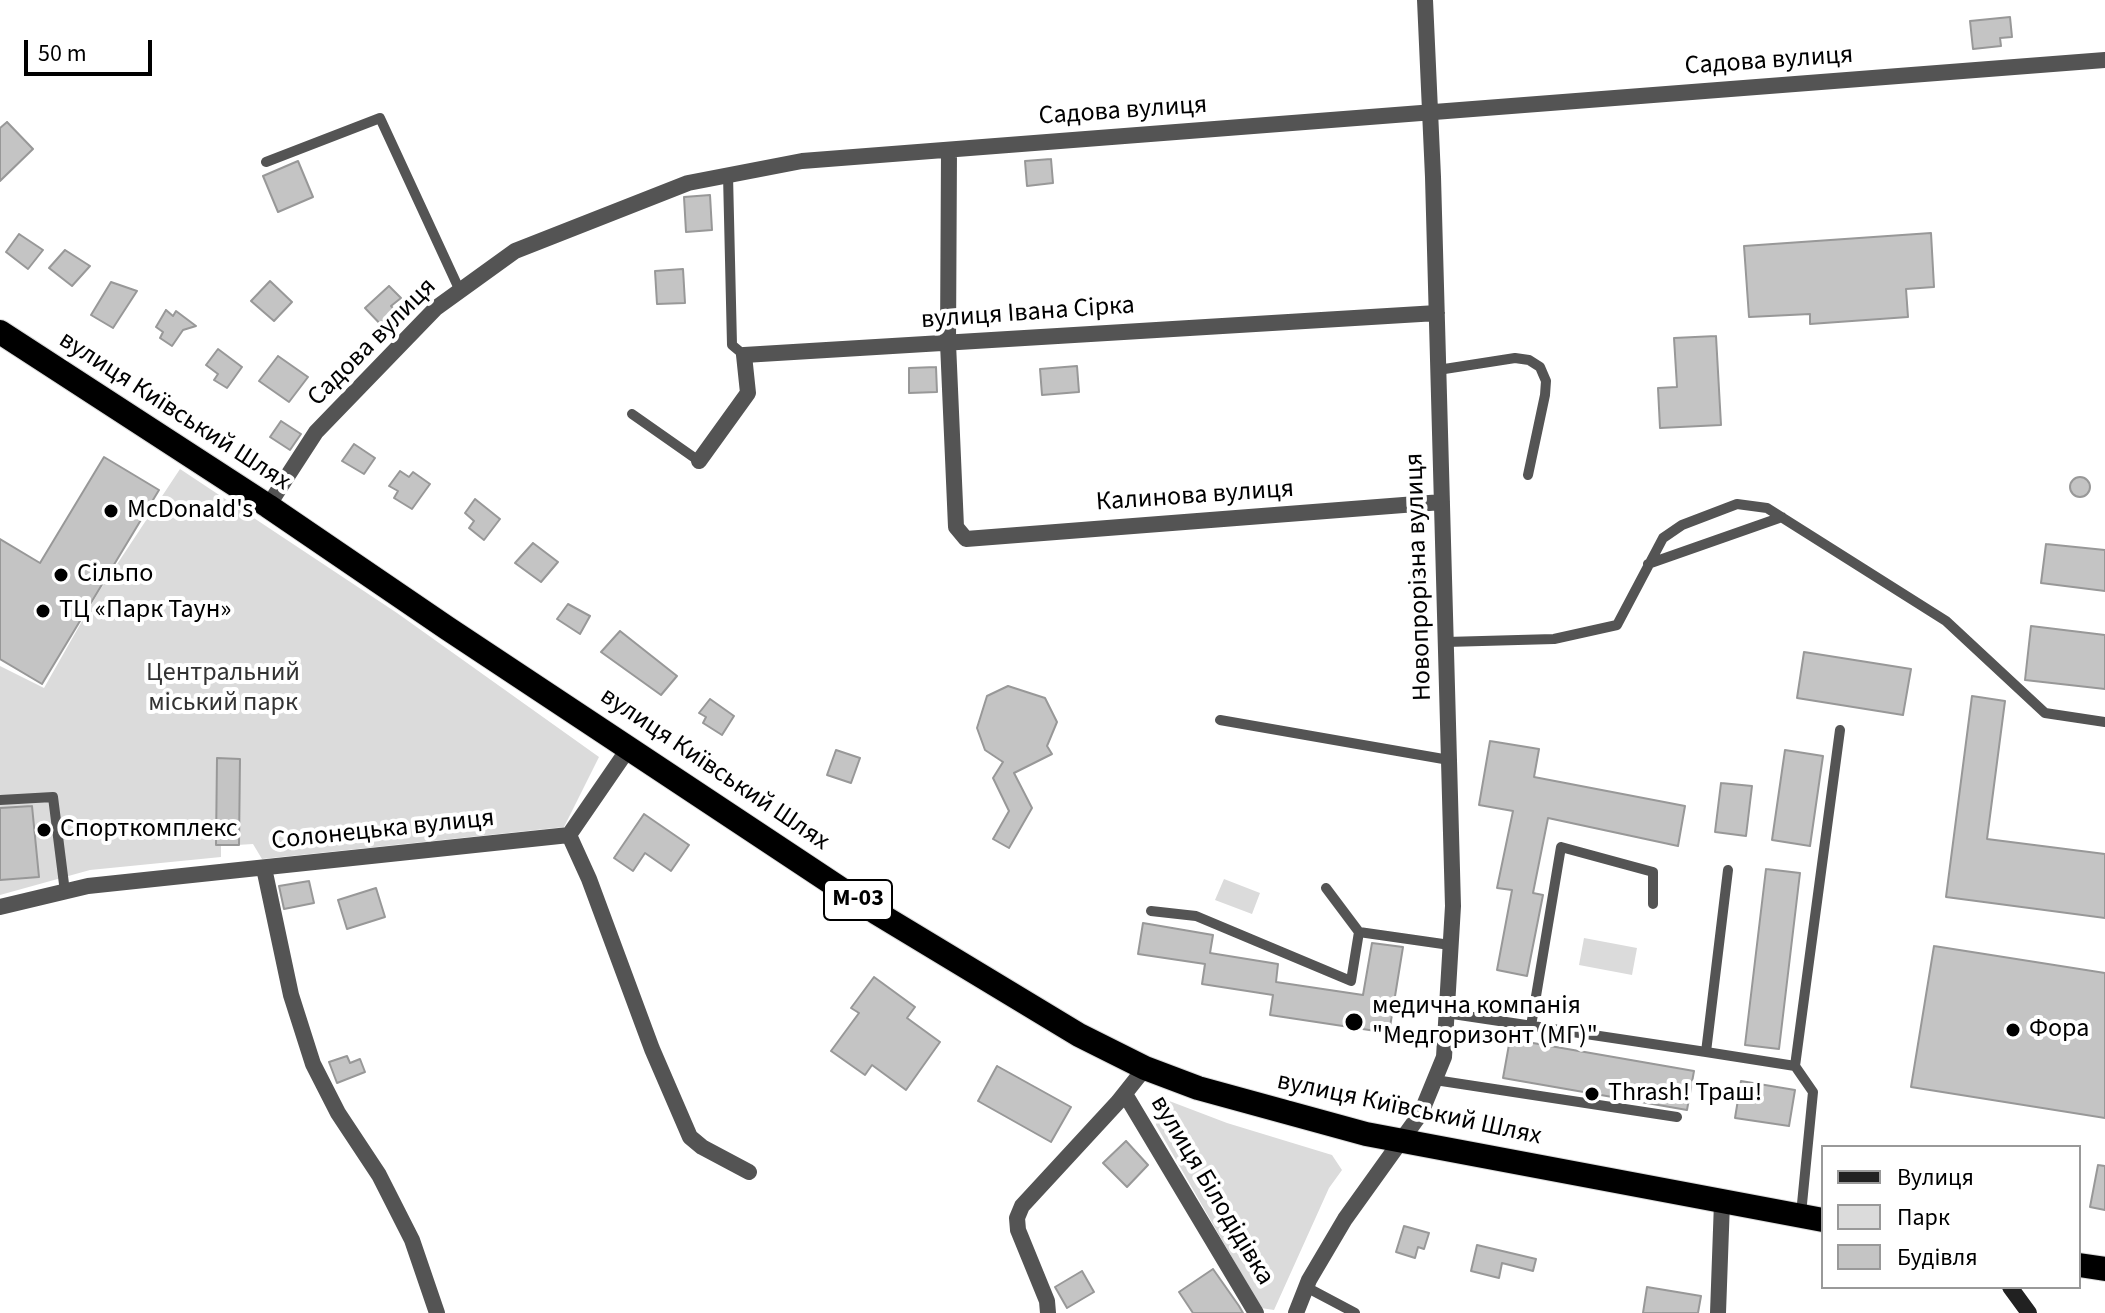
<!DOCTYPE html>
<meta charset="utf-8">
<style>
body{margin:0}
#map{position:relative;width:2105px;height:1313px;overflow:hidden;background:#fff;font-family:"Source Sans 3",sans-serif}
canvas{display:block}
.legend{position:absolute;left:1821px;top:1145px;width:260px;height:144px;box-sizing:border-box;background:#fff;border:2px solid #999;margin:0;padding:10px 14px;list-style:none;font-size:24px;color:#000}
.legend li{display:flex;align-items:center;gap:16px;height:40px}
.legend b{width:40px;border:2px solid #999}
.scale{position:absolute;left:24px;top:40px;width:128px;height:36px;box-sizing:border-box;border:4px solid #000;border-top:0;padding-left:10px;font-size:24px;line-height:28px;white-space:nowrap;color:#000;-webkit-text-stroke:6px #fff;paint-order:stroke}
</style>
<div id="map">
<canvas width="2105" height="1313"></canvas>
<ul class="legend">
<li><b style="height:10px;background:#212121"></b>Вулиця</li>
<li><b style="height:22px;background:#dbdbdb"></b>Парк</li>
<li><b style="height:22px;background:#c4c4c4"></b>Будівля</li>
</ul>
<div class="scale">50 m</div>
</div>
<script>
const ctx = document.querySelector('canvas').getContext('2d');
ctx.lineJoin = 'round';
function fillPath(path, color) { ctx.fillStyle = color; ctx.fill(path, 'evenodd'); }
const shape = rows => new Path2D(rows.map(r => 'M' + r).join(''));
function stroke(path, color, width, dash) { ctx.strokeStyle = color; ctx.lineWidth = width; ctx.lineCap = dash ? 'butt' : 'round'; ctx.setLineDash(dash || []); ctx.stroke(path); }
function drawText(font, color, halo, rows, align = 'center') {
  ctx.font = font + ' "Source Sans 3",sans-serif'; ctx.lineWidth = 8; ctx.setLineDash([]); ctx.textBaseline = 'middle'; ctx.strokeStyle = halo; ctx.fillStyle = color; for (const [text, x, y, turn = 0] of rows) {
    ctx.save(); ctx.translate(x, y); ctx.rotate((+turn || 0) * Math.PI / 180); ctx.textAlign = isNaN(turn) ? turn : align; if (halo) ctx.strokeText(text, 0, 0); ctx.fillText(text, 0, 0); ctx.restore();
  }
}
fillPath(shape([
 [180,469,397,613,599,757,564,827,262,859,253,844,221,846,221,857,90,870,0,895,0,666,44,688,98,593],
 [1224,879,1260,893,1252,914,1215,900],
 [1584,938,1637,948,1632,975,1579,965],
 [1164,1099,1227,1123,1332,1155,1342,1170,1329,1188,1274,1310,1261,1308,1156,1125,1155,1103]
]), '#dbdbdb');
const building = shape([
 [2010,17,2012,37,2000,38,2001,46,1973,49,1970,21,2010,17],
 [7,122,33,149,0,181,0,128,7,122],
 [1051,159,1053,183,1027,186,1025,161,1051,159],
 [298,161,313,197,278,212,263,176,298,161],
 [710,195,712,230,686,232,684,197,710,195],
 [1931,233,1934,287,1906,289,1908,317,1810,324,1810,314,1749,317,1744,246,1931,233],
 [19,234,43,250,28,269,6,252,19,234],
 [65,250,90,266,72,286,49,268,65,250],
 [683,269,685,303,657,304,655,271,683,269],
 [270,281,292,302,274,321,251,301,270,281],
 [111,282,137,291,113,328,91,315,111,282],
 [389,286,401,298,391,306,402,317,385,329,365,308,389,286],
 [166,310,173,316,176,311,196,326,183,330,172,346,160,338,163,332,156,327,166,310],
 [1716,336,1721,425,1660,428,1658,388,1677,387,1674,338,1716,336],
 [218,349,242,367,227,388,214,380,218,374,206,365,218,349],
 [278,356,308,377,289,402,259,381,278,356],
 [1077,366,1079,392,1042,395,1040,369,1077,366],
 [936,367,937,392,909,393,909,368,936,367],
 [281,421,301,434,290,450,270,437,281,421],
 [354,444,375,458,364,474,342,461,354,444],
 [104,457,159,490,42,684,0,659,0,539,40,563,104,457],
 [400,471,409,477,413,472,430,484,412,509,394,498,398,491,389,486,400,471],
 '2070 487a10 10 0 1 1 20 0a10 10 0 1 1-20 0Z',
 [475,499,500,519,484,540,469,528,474,521,465,513,475,499],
 [533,543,558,562,541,582,515,563,533,543],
 [2046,544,2105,550,2105,591,2041,583,2046,544],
 [568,604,590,616,580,634,557,619,568,604],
 [2031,626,2105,635,2105,689,2025,680,2031,626],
 [620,631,677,676,661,695,601,652,620,631],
 [1804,652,1911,669,1903,715,1797,698,1804,652],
 [1008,686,1045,698,1057,722,1047,746,1052,754,1014,773,1032,808,1009,848,993,839,1009,811,993,778,1003,762,985,750,977,728,987,696,1008,686],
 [1972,696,2005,701,1987,839,2105,854,2105,918,1946,897,1972,696],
 [710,699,734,716,722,735,703,723,706,717,699,713,710,699],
 [1490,741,1539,749,1534,777,1685,806,1678,846,1548,818,1533,893,1543,895,1527,976,1497,970,1512,890,1497,888,1513,811,1479,805,1490,741],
 [836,750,860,758,851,783,827,775,836,750],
 [1785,750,1823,756,1810,846,1772,840,1785,750],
 [217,758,240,759,239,845,216,845,217,758],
 [1721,783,1752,786,1746,836,1715,832,1721,783],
 [32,806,39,877,0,880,0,808,32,806],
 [644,814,689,845,671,871,645,853,633,871,614,858,644,814],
 [1766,869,1800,873,1779,1049,1745,1045,1766,869],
 [309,881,314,903,284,909,279,886,309,881],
 [376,888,385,917,347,929,338,900,376,888],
 [1143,923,1213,935,1210,953,1278,964,1276,982,1363,995,1372,943,1403,947,1389,1033,1270,1015,1273,995,1202,984,1205,964,1138,954,1143,923],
 [1934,946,2105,973,2105,1118,1911,1087,1934,946],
 [874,977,915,1007,907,1018,940,1042,906,1090,872,1065,865,1075,831,1051,859,1013,851,1008,874,977],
 [1510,1039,1694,1071,1687,1110,1503,1078,1510,1039],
 [347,1056,350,1063,360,1059,365,1072,337,1083,329,1062,347,1056],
 [997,1066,1071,1107,1051,1142,978,1101,997,1066],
 [1741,1081,1795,1090,1789,1126,1735,1118,1741,1081],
 [1126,1141,1148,1165,1127,1187,1103,1163,1126,1141],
 [2098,1165,2105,1166,2105,1210,2090,1207,2098,1165],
 [1404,1226,1429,1233,1424,1249,1418,1247,1415,1258,1396,1252,1404,1226],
 [1477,1245,1536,1259,1533,1271,1502,1263,1499,1278,1471,1271,1477,1245],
 [1213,1269,1239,1306,1243,1313,1193,1313,1179,1292,1213,1269],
 [1082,1271,1094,1292,1067,1308,1055,1287,1082,1271],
 [1647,1287,1701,1296,1698,1313,1643,1313,1647,1287]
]);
fillPath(building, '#c4c4c4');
stroke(building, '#989898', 2);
const highway = shape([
 [0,332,268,506,447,628,877,913,1079,1035,1145,1068,1198,1088,1366,1134,1823,1220],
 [2079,1265,2105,1269]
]);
stroke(highway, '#dbdbdb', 26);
stroke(shape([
 [266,162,380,118,460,291],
 [728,175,732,345,744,355],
 [1438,370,1515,358,1529,360,1540,367,1546,381,1545,395,1528,475],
 [632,414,699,461],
 [1648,564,1782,517],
 [1446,642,1554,639,1617,625,1663,538,1682,525,1737,504,1767,508,1946,621,2045,713,2105,722],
 [1220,720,1449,760],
 [0,800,53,797,65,892],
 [1728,870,1706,1052,1795,1066,1813,1092,1801,1214],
 [1326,888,1359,932],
 [1151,911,1196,916,1351,981,1359,932,1450,945],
 [1446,1013,1706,1052],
 [1531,1026,1561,847,1653,872,1653,904],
 [1795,1066,1840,730],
 [1435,1080,1677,1117],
 [1306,1287,1355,1313]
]), '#545454', 10);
stroke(shape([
 [949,150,948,343,956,527,966,539,1442,502],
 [699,461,748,393,744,355,1437,313],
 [268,506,316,432,436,308,515,251,688,183,802,161,2105,60],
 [569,835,589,879,652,1049,690,1137,702,1147,749,1172],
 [264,868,291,995,313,1064,338,1113,379,1175,412,1240,437,1313],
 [0,907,88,886,569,835,624,755,635,751],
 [1125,1094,1256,1313],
 [1048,1313,1047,1301,1018,1230,1017,1218,1022,1206,1118,1102,1145,1068],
 [1296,1313,1309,1280,1345,1219,1421,1113,1444,1057,1453,906,1433,177,1425,0],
 [1718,1313,1722,1202]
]), '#545454', 16);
stroke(shape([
 [2010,1287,2029,1313]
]), '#212121', 16);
stroke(highway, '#000', 24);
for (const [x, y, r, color] of [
 [111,511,8,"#000"],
 [61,575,8,"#000"],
 [43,611,8,"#000"],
 [44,830,8,"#000"],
 [1354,1022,10,"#000"],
 [2013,1030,8,"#000"],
 [1592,1094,8,"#000"]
]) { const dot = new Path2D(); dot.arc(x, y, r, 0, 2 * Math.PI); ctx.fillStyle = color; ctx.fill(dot); stroke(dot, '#fff', 3); }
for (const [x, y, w] of [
 [858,900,68]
]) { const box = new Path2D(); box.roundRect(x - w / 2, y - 20, w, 40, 6); ctx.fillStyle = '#fff'; ctx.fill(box); stroke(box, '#000', 2); }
drawText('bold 24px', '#000', null, [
 ["М-03",858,900]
]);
drawText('26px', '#000', '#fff', [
 ["Садова вулиця",1769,62,-4],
 ["Садова вулиця",1123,112,-4],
 ["вулиця Івана Сірка",1028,314,-4],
 ["Садова вулиця",373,343,-45],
 ["вулиця Київський Шлях",174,412,33],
 ["Калинова вулиця",1195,497,-4],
 ["Новопрорізна вулиця",1420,577,-92],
 ["вулиця Київський Шлях",714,770,34],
 ["Солонецька вулиця",383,831,-6],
 ["вулиця Київський Шлях",1409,1110,12],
 ["вулиця Білодідівка",1211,1191,59]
]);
drawText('26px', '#000', '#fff', [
 ["McDonald's",127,511],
 ["Сільпо",77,575],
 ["ТЦ «Парк Таун»",59,611],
 ["Спорткомплекс",60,830],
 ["медична компанія",1372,1007],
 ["\"Медгоризонт (МГ)\"",1372,1037],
 ["Фора",2029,1030],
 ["Thrash! Траш!",1608,1094]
], 'left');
drawText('26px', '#323232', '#fff', [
 ["Центральний",223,674],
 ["міський парк",223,704]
]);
</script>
